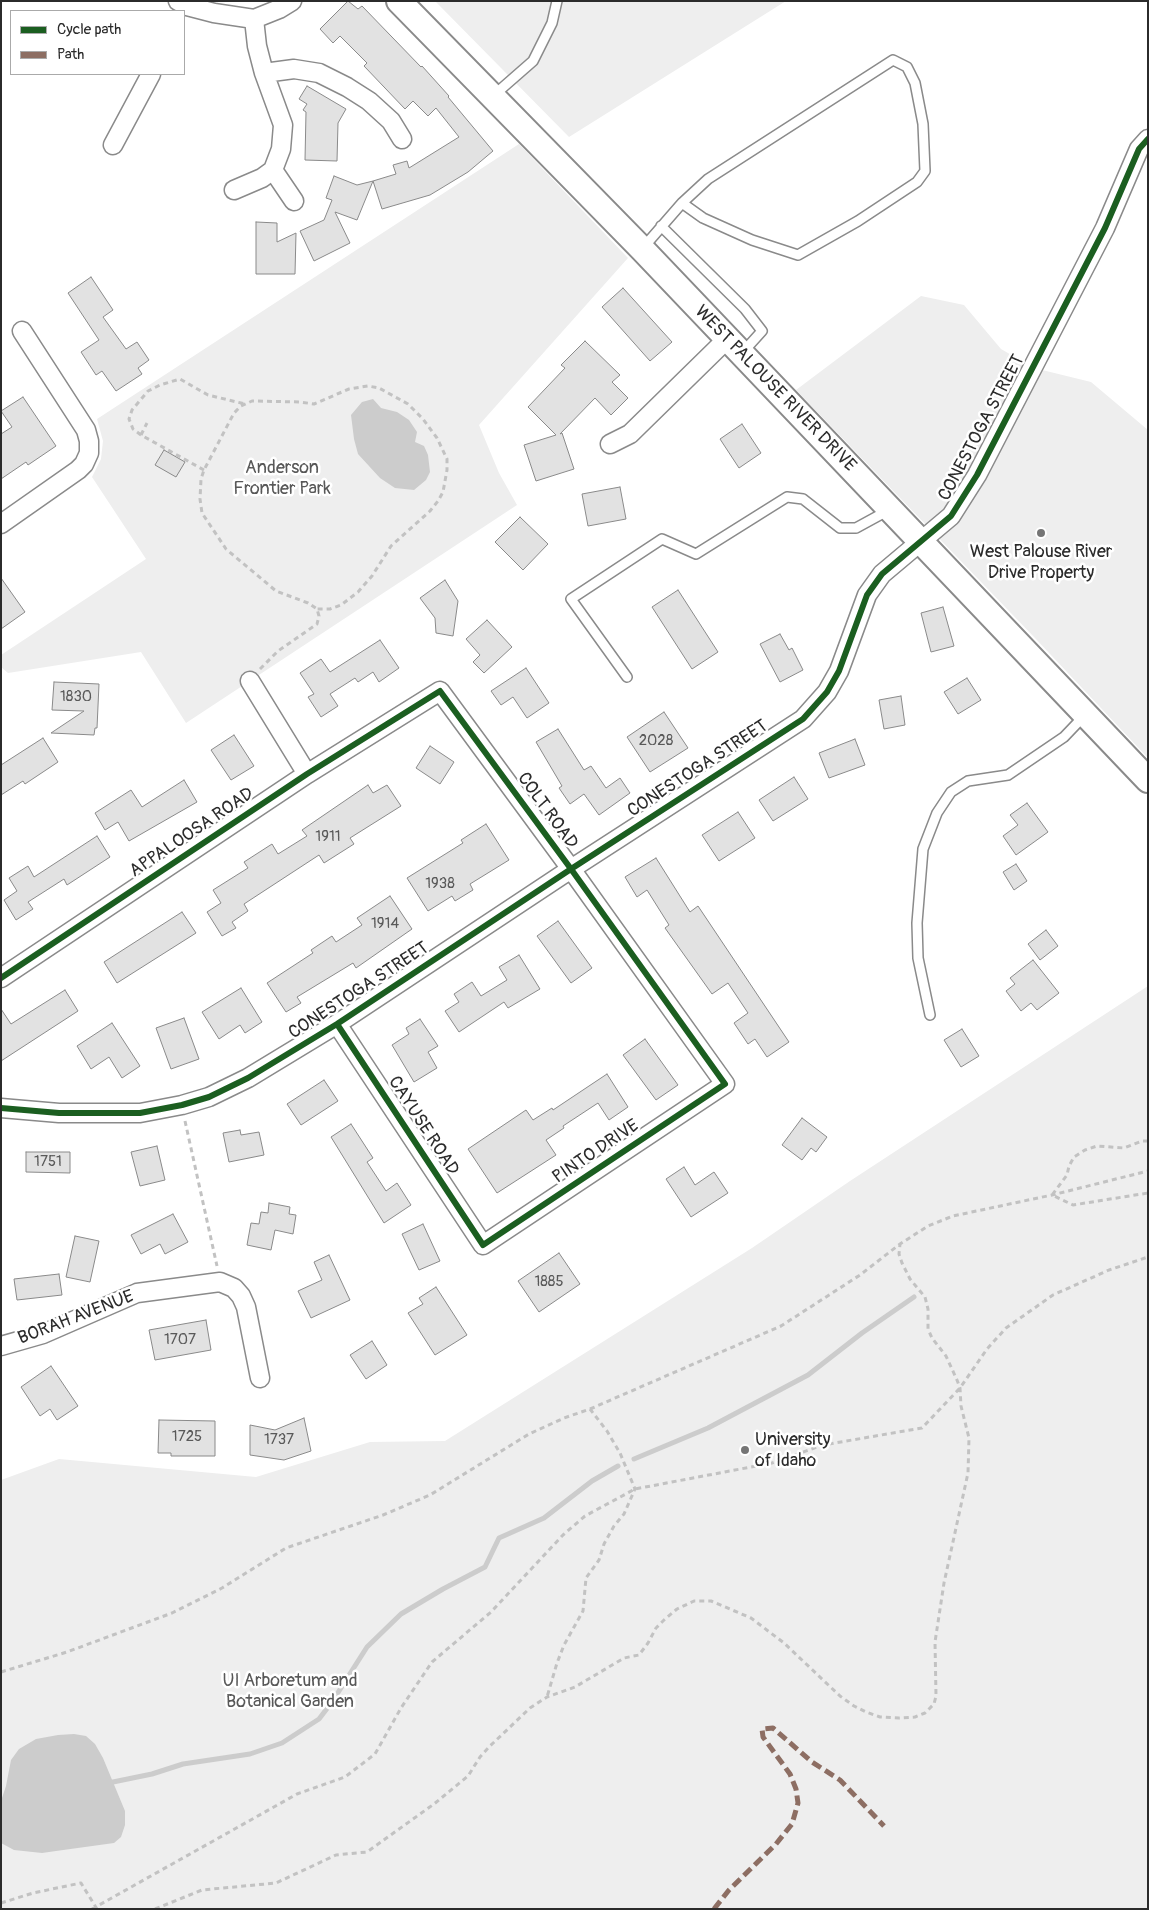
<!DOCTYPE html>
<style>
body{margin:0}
#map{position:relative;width:1149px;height:1910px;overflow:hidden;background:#fff;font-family:Pangolin,sans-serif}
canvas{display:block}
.frame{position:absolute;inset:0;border:2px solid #2b2b2b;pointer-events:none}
.legend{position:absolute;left:10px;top:10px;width:175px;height:65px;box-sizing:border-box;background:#fff;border:1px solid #aaa;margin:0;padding:6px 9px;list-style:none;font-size:15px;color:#2b2b2b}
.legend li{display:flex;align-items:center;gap:10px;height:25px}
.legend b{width:25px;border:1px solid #aaa}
</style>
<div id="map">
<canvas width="1149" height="1910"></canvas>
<div class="frame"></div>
<ul class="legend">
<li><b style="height:6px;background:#1b5e20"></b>Cycle path</li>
<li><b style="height:6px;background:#8d6e63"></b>Path</li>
</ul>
</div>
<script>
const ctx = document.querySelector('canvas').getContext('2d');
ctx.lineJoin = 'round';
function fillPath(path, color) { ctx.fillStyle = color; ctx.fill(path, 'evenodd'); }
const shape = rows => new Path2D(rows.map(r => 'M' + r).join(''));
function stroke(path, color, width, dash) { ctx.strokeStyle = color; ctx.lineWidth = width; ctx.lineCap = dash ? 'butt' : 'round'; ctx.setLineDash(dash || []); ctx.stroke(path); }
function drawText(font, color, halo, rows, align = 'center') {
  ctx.font = font + ' Pangolin,sans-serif'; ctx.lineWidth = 5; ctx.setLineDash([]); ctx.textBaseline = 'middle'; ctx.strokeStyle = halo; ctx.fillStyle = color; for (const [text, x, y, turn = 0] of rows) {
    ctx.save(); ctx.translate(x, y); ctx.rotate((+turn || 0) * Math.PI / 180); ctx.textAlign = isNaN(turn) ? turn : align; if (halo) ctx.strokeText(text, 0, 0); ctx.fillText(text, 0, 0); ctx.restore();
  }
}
fillPath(shape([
 [435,1,786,1,569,137],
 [519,144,628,258,479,425,499,473,517,505,186,723,141,652,8,673,1,667,1,655,146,559,92,477,101,459,103,441,97,419],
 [921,296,964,305,1001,349,1034,368,1091,382,1148,430,1148,758,1034,637,796,390],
 [1148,986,1148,1909,1,1909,1,1480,59,1459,256,1477,370,1442,445,1441,752,1248,850,1181]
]), '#eee');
fillPath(shape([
 [373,399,381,408,397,412,409,420,417,432,415,442,424,446,428,455,430,472,426,480,414,490,395,488,380,478,358,454,354,439,351,415,362,402],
 [74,1734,86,1736,95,1744,103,1758,125,1811,125,1825,121,1837,114,1843,56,1851,42,1853,14,1850,1,1843,1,1801,6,1786,11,1760,19,1749,36,1739,58,1735]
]), '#ccc');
stroke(shape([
 [634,1459,708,1428,808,1375,862,1333,914,1297],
 [113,1782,152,1774,183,1764,250,1754,282,1743,319,1719,332,1702,367,1647,401,1614,443,1589,485,1567,499,1538,544,1518,592,1481,618,1466]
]), '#ccc', 5);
const building = shape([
 [348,1,358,9,362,6,421,67,422,66,449,96,448,97,493,151,468,172,430,195,382,209,373,181,396,174,393,165,407,161,409,168,459,137,436,108,428,116,413,101,405,109,364,66,367,63,340,36,333,43,320,29,348,1],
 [307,86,346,109,338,123,337,161,305,160,306,112,303,110,307,104,299,99,307,86],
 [334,176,357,185,373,181,357,220,335,212,350,243,314,261,300,231,324,220,332,200,326,198,334,176],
 [256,222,277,223,277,242,296,233,295,274,256,274,256,222],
 [91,277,113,310,103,317,126,349,137,342,149,360,138,368,142,374,116,391,102,371,96,375,81,352,99,340,68,293,91,277],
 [623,288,672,342,650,361,602,307,623,288],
 [585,341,620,375,612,382,628,398,611,415,595,398,560,434,562,433,574,469,536,481,524,445,556,435,528,407,565,368,561,365,585,341],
 [23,397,56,446,28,465,26,462,1,479,1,434,12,427,1,411,23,397],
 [742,424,761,453,739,468,720,439,742,424],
 [164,450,185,462,176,477,155,465,164,450],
 [620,487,626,519,588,526,582,494,620,487],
 [520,517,548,544,523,570,495,542,520,517],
 [1,578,25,612,1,629,1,578],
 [445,580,458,601,453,636,436,633,435,618,420,598,445,580],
 [678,590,718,652,692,669,652,607,678,590],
 [943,607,954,646,931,652,921,613,943,607],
 [487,620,512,647,484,673,473,662,480,655,466,639,487,620],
 [780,634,789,650,792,648,803,670,780,682,760,644,780,634],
 [380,640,399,668,379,682,373,672,358,682,355,678,330,694,338,706,321,717,308,697,314,694,300,673,321,659,330,672,380,640],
 [526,668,549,703,527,718,513,697,501,705,491,691,526,668],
 [967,678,981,700,958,714,944,692,967,678],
 [54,682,99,684,97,728,95,728,94,735,51,733,84,711,52,710,54,682],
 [901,696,905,725,884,729,879,700,901,696],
 [664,712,688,748,650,772,627,737,664,712],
 [558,729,584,770,591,766,606,788,620,778,630,793,599,815,584,794,570,804,559,788,562,786,536,742,558,729],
 [234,735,254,766,231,780,211,750,234,735],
 [43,738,58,762,25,784,23,781,1,795,1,765,43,738],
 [855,739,865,765,829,778,819,753,855,739],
 [430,746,454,762,440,784,416,768,430,746],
 [794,777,808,799,773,821,759,800,794,777],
 [184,780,197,802,129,841,118,822,105,830,95,813,131,790,142,807,184,780],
 [368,785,373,793,387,785,401,806,350,838,354,844,324,863,319,855,244,904,248,911,232,922,236,928,222,936,207,912,221,903,213,890,248,868,244,862,272,844,278,854,307,836,302,830,368,785],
 [1027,803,1048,832,1016,855,1003,836,1018,825,1010,815,1027,803],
 [738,812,755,838,719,861,702,835,738,812],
 [486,824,509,860,470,884,473,890,455,901,452,896,428,911,407,878,463,843,461,840,486,824],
 [97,836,110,857,67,885,64,879,28,902,33,909,16,920,4,900,17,891,9,878,28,866,34,877,97,836],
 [656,858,690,912,698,906,789,1042,767,1057,755,1039,748,1044,734,1023,748,1013,728,983,712,994,665,928,669,925,647,890,637,897,625,877,656,858],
 [1016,864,1027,881,1014,890,1003,872,1016,864],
 [390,896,412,929,356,968,353,963,297,997,301,1003,286,1012,267,983,313,953,311,950,332,936,336,942,362,925,357,918,390,896],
 [182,912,196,933,117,983,104,962,182,912],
 [558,921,592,968,571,983,537,936,558,921],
 [1046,930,1058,946,1040,960,1028,944,1046,930],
 [519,955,540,989,508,1008,504,1002,459,1032,445,1011,459,1002,454,994,472,982,481,996,507,980,499,967,519,955],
 [1033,960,1059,993,1037,1010,1031,1003,1021,1011,1006,991,1015,984,1010,978,1033,960],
 [241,988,262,1022,245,1033,240,1025,219,1039,202,1012,241,988],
 [65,990,78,1011,1,1061,1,1009,11,1024,65,990],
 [184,1018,199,1059,171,1069,156,1028,184,1018],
 [420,1019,438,1046,428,1052,437,1068,414,1082,392,1045,409,1034,406,1028,420,1019],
 [112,1023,140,1066,122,1078,109,1057,91,1069,77,1046,112,1023],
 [962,1029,979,1056,961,1067,944,1040,962,1029],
 [645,1039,678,1085,656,1100,623,1055,645,1039],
 [607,1074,628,1107,609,1120,598,1103,563,1126,564,1128,546,1140,556,1155,497,1193,468,1149,526,1110,533,1120,552,1108,553,1110,607,1074],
 [324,1080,338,1101,301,1125,287,1104,324,1080],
 [802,1118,827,1137,816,1152,811,1148,802,1160,782,1145,802,1118],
 [351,1124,373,1158,367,1162,386,1191,397,1183,411,1205,384,1223,331,1137,351,1124],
 [240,1130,241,1135,259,1132,264,1155,229,1162,223,1133,240,1130],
 [157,1146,165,1180,140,1186,131,1152,157,1146],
 [26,1152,70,1152,70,1173,26,1172,26,1152],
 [684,1167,695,1185,714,1172,728,1193,691,1217,666,1179,684,1167],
 [269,1203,290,1207,289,1214,296,1215,293,1234,275,1230,271,1250,247,1245,251,1223,259,1224,261,1212,268,1213,269,1203],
 [173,1214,188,1242,165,1254,160,1244,141,1254,131,1235,173,1214],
 [423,1224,440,1261,419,1270,402,1234,423,1224],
 [75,1236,99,1241,90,1282,66,1277,75,1236],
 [559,1253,580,1284,539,1312,518,1281,559,1253],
 [329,1255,350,1300,311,1318,298,1291,322,1280,314,1262,329,1255],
 [59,1274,62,1295,17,1300,14,1279,59,1274],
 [436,1287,467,1335,435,1355,408,1313,423,1304,419,1298,436,1287],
 [206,1320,211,1350,155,1360,149,1330,206,1320],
 [372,1341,387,1365,366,1379,350,1355,372,1341],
 [51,1366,78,1406,57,1420,50,1409,40,1416,21,1387,51,1366],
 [304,1418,311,1451,284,1460,250,1455,250,1425,275,1430,304,1418],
 [159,1420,215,1421,215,1456,171,1456,171,1453,158,1453,159,1420]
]);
fillPath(building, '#e2e2e2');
stroke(building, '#8a8a8a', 1);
const lane = shape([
 [493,96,533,61,552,23,557,1],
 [661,226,745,309,762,331,743,352],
 [642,249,682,203,708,179,893,60,907,67,915,83,923,124,925,171,917,182,858,221,798,255,752,240,703,218,682,203],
 [627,677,571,599,662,539,696,554,787,497,803,499,840,528,856,528,889,510],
 [930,1015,918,958,917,923,923,849,937,813,951,792,968,781,1008,775,1064,737,1085,715]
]);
const street = shape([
 [178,1,187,6,214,13,254,19,279,9,292,1],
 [264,73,294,69,319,73,347,87,369,101,391,121,402,139],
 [113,145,151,74],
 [273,170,294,201],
 [234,190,262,178,273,170,281,149,283,125,264,73,257,46,254,19],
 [610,444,630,434,727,339],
 [1,524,78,470,84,464,89,453,89,441,86,430,22,331],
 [250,681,307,774],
 [1,978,307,774,440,691,571,869,725,1084,483,1245,337,1024],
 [1,1108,59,1113,140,1113,182,1105,209,1097,248,1078,337,1024,571,869,803,719,827,692,839,671,867,595,882,574,951,516,977,475,1105,228,1139,149,1148,139],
 [1,1346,43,1334,137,1293,220,1282,234,1288,241,1296,246,1307,260,1378]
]);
const secondary = shape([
 [399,1,642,249,1148,780]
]);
stroke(lane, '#8a8a8a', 12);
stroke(street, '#8a8a8a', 21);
stroke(secondary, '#8a8a8a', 28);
stroke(shape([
 [141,435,147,423],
 [204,470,141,435,133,429,129,419,132,410,148,391,160,385,180,379,208,395,245,404],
 [260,669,278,651,317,624,319,616,317,609,308,603,276,591,226,549,202,513,200,499,201,479,204,470,234,413,241,406,252,401,300,402,314,404,349,389,368,386,379,388,408,404,423,419,437,438,447,459,447,470,443,492,438,501,430,511,391,546,372,576,358,592,341,605,330,609,317,609],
 [185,1121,217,1266],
 [1148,1141,1142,1141,1124,1148,1097,1146,1085,1150,1074,1157,1069,1166,1067,1175,1052,1195,1073,1205,1148,1193],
 [590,1409,781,1326,860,1275,900,1244,928,1226,953,1216,1052,1195,1148,1171],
 [1,1672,67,1652,172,1613,222,1588,286,1548,383,1515,430,1495,529,1434,564,1418,590,1409,607,1431,620,1453,635,1489,624,1514,614,1526,604,1544,599,1560,586,1578,583,1611,564,1645,557,1663,547,1697],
 [1,1903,33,1893,81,1883,97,1909],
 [92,1909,297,1794,345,1777,375,1754,401,1708,432,1662,491,1612,563,1535,585,1516,635,1489,772,1463,823,1445,922,1428,960,1388,987,1349,1006,1328,1053,1295,1109,1270,1148,1257],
 [155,1909,202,1890,276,1883,336,1855,367,1852,434,1804,468,1776,480,1757,490,1746,530,1708,547,1697,575,1687,624,1658,639,1655,648,1643,656,1628,664,1620,677,1609,694,1601,711,1601,751,1618,784,1643,840,1696,854,1706,866,1712,880,1717,899,1718,915,1717,925,1713,934,1704,936,1696,935,1642,944,1583,968,1473,969,1438,961,1406,960,1388,957,1380,946,1356,932,1338,928,1329,928,1309,925,1297,910,1279,902,1263,899,1254,900,1244]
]), '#c2c2c2', 3, [5, 4]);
stroke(lane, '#fff', 9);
stroke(street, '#fff', 18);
stroke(secondary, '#fff', 24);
stroke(shape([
 [714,1909,729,1890,776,1844,792,1824,798,1803,796,1789,790,1774,763,1737,762,1729,773,1728,812,1762,840,1780,884,1826]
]), '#8d6e63', 5, [10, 5]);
stroke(shape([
 [1,978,307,774,440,691,571,869,725,1084,483,1245,337,1024],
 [1,1108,59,1113,140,1113,182,1105,209,1097,248,1078,337,1024,571,869,803,719,827,692,839,671,867,595,882,574,951,516,977,475,1105,228,1139,149,1148,139]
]), '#1b5e20', 6);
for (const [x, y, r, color] of [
 [1041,533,5,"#757575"],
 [745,1450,5,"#757575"]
]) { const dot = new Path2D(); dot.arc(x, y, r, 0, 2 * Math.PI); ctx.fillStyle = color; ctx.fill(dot); stroke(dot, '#fff', 2); }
drawText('15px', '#595959', null, [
 ["1830",76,697],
 ["2028",656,741],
 ["1911",328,837],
 ["1938",440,884],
 ["1914",385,924],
 ["1751",48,1162],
 ["1885",549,1282],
 ["1707",180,1340],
 ["1725",187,1437],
 ["1737",279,1440]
]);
drawText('18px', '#2b2b2b', '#fff', [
 ["WEST PALOUSE RIVER DRIVE",775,389,46],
 ["CONESTOGA STREET",982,428,-62],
 ["CONESTOGA STREET",698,769,-33],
 ["COLT ROAD",547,811,54],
 ["APPALOOSA ROAD",192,833,-34],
 ["CONESTOGA STREET",359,991,-33],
 ["CAYUSE ROAD",423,1126,57],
 ["PINTO DRIVE",596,1152,-34],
 ["BORAH AVENUE",76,1318,-21]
]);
drawText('18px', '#585858', '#fff', [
 ["Anderson",282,468],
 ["Frontier Park",282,489],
 ["UI Arboretum and",290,1681],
 ["Botanical Garden",290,1702]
]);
drawText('18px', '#2b2b2b', '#fff', [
 ["West Palouse River",1041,552],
 ["Drive Property",1041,573],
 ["University",755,1440,"left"],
 ["of Idaho",755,1461,"left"]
]);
</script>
